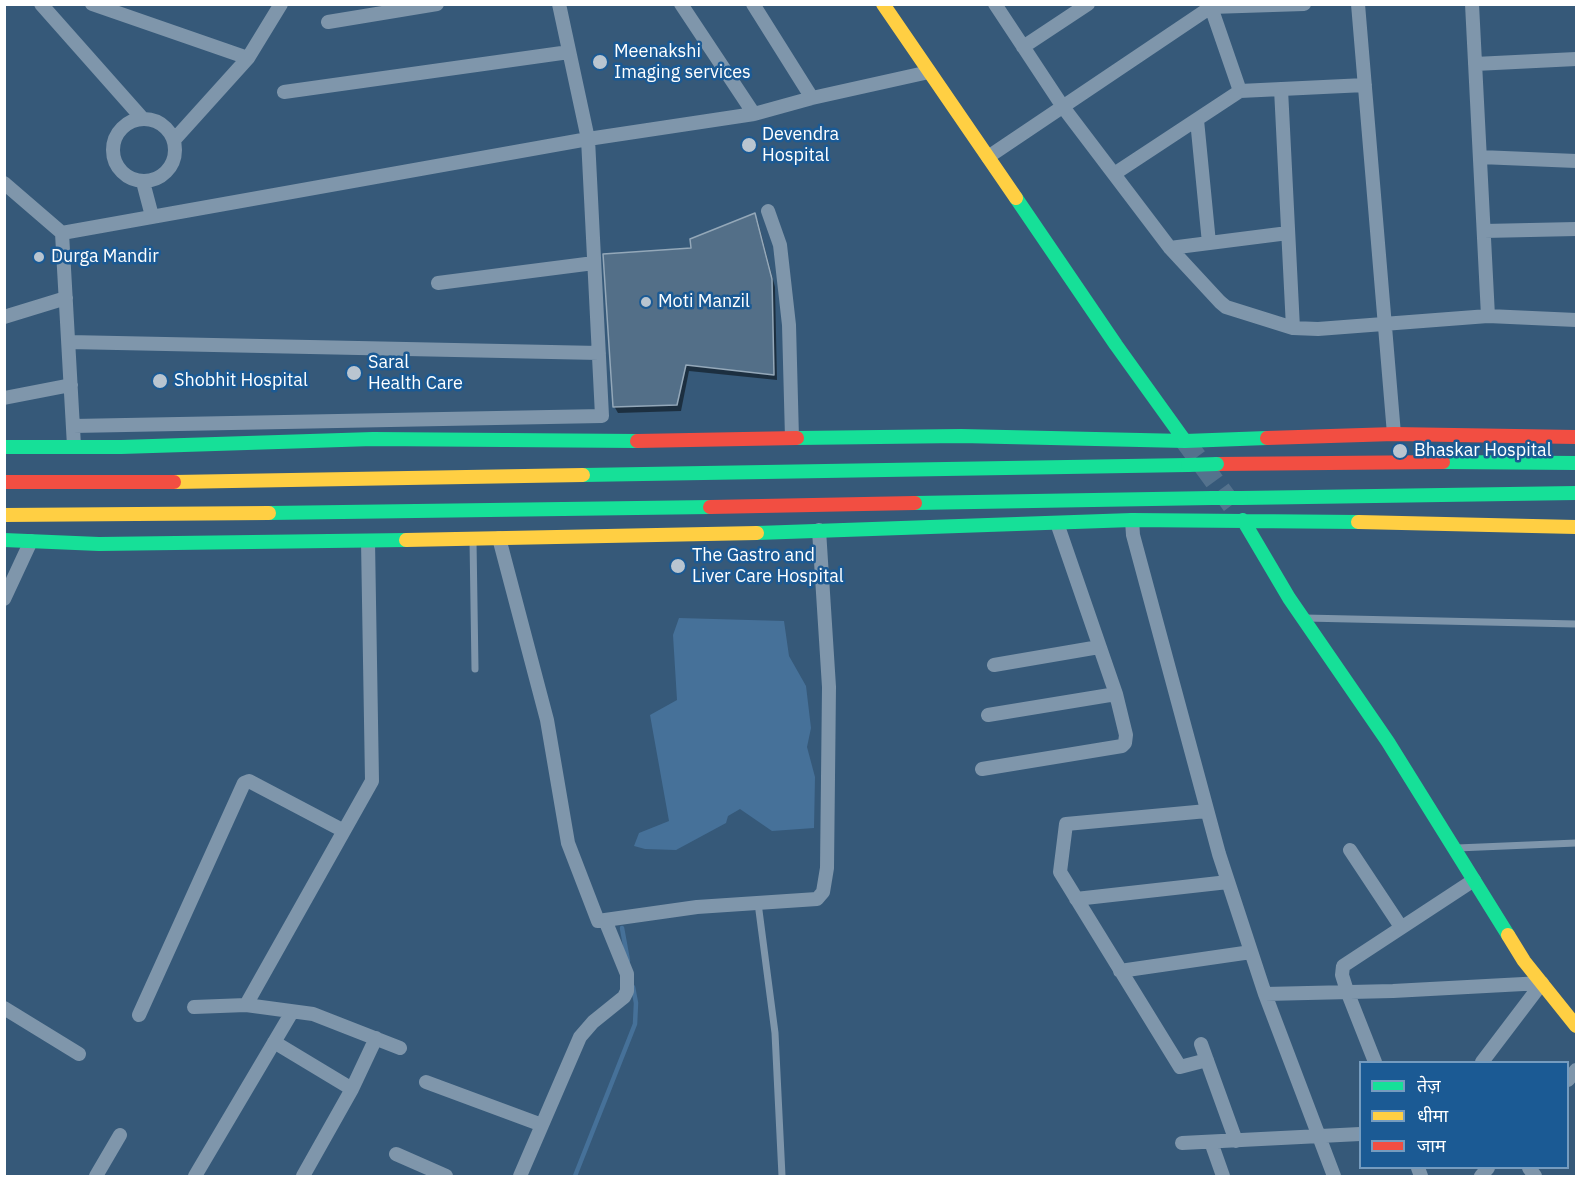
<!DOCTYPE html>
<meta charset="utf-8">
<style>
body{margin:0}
#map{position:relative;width:1581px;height:1181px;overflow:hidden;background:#365979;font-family:"IBM Plex Sans","Noto Sans Devanagari",sans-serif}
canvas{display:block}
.frame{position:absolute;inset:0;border:6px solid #fff;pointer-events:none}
.legend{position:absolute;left:1359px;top:1061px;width:210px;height:108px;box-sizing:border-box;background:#1b5a94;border:2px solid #769cbf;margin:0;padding:8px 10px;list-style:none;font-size:18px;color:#fff}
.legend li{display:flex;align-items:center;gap:12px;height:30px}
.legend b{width:30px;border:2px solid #769cbf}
</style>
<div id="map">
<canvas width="1581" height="1181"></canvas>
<div class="frame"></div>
<ul class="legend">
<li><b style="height:8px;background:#16e098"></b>तेज़</li>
<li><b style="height:8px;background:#ffcf43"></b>धीमा</li>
<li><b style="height:8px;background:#f24e42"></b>जाम</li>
</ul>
</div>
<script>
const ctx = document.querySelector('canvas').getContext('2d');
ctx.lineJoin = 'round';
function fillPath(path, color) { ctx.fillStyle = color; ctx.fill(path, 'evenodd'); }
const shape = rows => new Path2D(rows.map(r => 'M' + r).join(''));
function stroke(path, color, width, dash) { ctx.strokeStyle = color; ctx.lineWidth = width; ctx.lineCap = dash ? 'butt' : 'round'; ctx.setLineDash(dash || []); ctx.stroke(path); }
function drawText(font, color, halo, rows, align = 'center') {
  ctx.font = font + ' "IBM Plex Sans",sans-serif'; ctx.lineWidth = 5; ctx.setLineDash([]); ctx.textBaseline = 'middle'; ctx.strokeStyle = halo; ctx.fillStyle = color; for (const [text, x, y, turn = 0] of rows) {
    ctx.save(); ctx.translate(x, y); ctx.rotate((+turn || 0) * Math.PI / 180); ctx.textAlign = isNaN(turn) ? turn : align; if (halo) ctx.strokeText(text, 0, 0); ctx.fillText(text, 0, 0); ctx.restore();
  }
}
fillPath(shape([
 [679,618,784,621,789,656,806,686,811,728,807,747,815,777,814,828,772,831,740,809,728,816,726,823,676,850,645,849,634,846,639,833,669,821,650,715,677,700,673,635]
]), '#467199');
fillPath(shape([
 [755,215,758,221,775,287,777,380,689,371,681,411,618,413,614,406,692,249]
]), '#0007');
stroke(shape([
 [622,928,628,961],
 [575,1176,635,1024,636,1003,633,987]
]), '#467199', 4.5);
const building = shape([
 [755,213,772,279,774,375,686,365,677,405,613,407,603,254,691,248,690,239,755,213]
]);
fillPath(building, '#536f88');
stroke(building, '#94a8b9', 1.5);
stroke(shape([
 [1185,441,1232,505]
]), '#54728d', 20, [20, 10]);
stroke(shape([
 [473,540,475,669],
 [1305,618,1576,624],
 [1457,848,1576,843],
 [758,903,775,1033,782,1176]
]), '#7f96ab', 7);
stroke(shape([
 [41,4,142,118],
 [92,4,248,58],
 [681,4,754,114],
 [753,4,812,98],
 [995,4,1063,107,1170,248,1220,302,1226,307,1293,328,1318,329,1488,316,1472,4],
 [1358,4,1394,434],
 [328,22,437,4],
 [1023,47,1088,4],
 [1475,64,1576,59],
 [1281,89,1293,328],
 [1240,91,1211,7,1304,4],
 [284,92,569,52],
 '113 150a31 31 0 1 1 62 0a31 31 0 1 1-62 0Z',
 [1197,120,1209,243],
 [174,140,248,58,281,4],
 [988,157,1211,7,1210,4],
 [1480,157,1576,161],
 [1114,174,1240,91,1365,85],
 [143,182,152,216],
 [4,183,62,233,74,446],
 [768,211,780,245,789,325,792,438],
 [1484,231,1576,229],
 [62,233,588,139,754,114,812,98,929,72],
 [1170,248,1288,233],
 [438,283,594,263],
 [1488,316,1576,320],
 [4,317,66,298],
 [69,342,599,353],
 [4,398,71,385],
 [73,426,602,416,588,139,559,4],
 [1132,520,1133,535,1219,854,1265,994,1334,1176],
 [499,538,547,720,568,843,598,921,697,907,817,899,823,892,827,868,829,687,819,530],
 [4,599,31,541],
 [994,665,1099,647],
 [988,715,1116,694],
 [982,769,1122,746,1125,743,1126,735,1116,694,1057,523],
 [1350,850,1401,927],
 [1076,899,1228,882],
 [1120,971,1251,952],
 [1265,994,1393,991,1542,983,1482,1062],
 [246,1005,372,781,368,541],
 [194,1007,246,1005,313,1014,400,1048],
 [4,1008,79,1054],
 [139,1015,244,783,249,781,344,831],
 [274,1042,352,1089],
 [1201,1044,1236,1141],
 [1207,1060,1180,1067,1060,872,1066,824,1207,811],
 [1375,1062,1347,991,1342,975,1343,966,1474,880],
 [1568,1080,1576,1070],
 [426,1082,542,1125],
 [1211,1142,1223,1176],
 [1182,1143,1360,1134],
 [396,1154,446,1176],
 [1418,1168,1421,1176],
 [1529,1168,1535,1176],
 [96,1176,120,1135],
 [195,1176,292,1012],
 [303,1176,352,1089,376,1038],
 [520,1176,580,1037,593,1022,624,997,627,991,627,974,605,920],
 [1481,1176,1488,1168]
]), '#7f96ab', 14);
stroke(shape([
 [1016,198,1116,345,1185,441],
 [797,438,961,436,1185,441,1267,438],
 [4,447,121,447,373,439,637,441],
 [1443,462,1576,463],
 [583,475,1188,465],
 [1241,498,1576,493],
 [915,503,1212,498],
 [269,513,710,507],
 [1243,520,1289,598,1388,742,1508,935],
 [757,533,1132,520,1358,522],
 [4,540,99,544,406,540]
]), '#16e098', 14);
stroke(shape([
 [883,4,1016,198],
 [174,482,583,475],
 [4,515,269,513],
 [1358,522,1576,527],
 [406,540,757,533],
 [1508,935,1524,961,1576,1026]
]), '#ffcf43', 14);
stroke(shape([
 [1267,438,1394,434,1576,437],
 [637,441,797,438],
 [1217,464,1443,462],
 [4,482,174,482],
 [710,507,915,503]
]), '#f24e42', 14);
stroke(shape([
 [1188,465,1217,464],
 [1212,498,1241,498]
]), '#16e098', 14);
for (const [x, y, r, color] of [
 [600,62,8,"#b9c5d0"],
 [749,145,8,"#b9c5d0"],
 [39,257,6,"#b9c5d0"],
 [646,302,6,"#b9c5d0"],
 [354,373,8,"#b9c5d0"],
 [160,381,8,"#b9c5d0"],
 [1400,451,8,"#b9c5d0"],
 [678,566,8,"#b9c5d0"]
]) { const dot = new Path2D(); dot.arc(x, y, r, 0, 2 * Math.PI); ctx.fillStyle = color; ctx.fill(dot); stroke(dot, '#1b5a94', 2); }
drawText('18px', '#fff', '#1b5a94', [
 ["Meenakshi",614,52],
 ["Imaging services",614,73],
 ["Devendra",762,135],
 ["Hospital",762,156],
 ["Durga Mandir",51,257],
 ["Moti Manzil",658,302],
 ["Saral",368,363],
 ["Health Care",368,384],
 ["Shobhit Hospital",174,381],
 ["Bhaskar Hospital",1414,451],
 ["The Gastro and",692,556],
 ["Liver Care Hospital",692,577]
], 'left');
</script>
